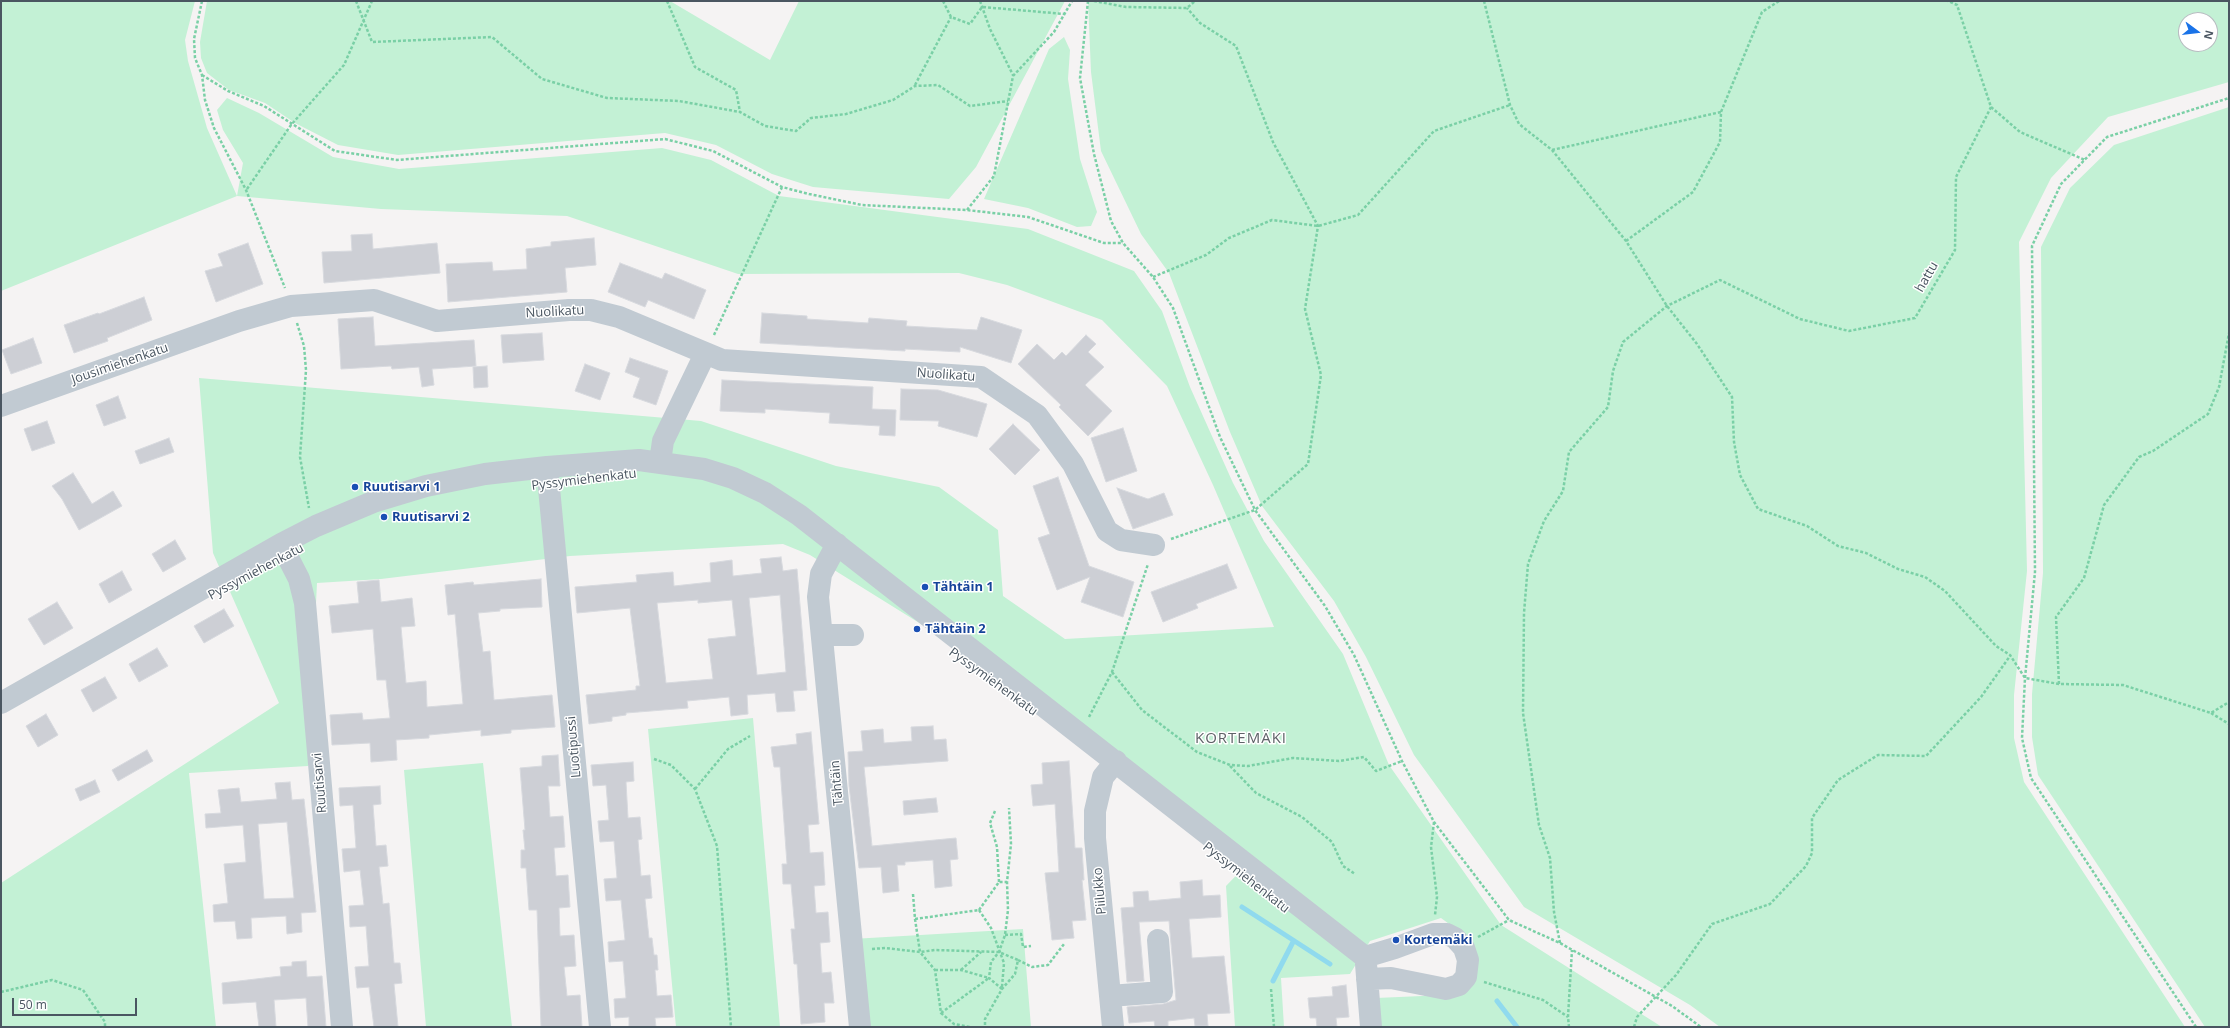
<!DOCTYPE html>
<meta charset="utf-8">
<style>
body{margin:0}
#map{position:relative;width:2230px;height:1028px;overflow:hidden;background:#f5f3f3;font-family:"Open Sans",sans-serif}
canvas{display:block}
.frame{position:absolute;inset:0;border:2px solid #4a5661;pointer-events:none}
.north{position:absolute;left:2178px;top:12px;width:40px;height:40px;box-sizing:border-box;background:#fff;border:1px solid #b7bbc0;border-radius:50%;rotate:105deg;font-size:11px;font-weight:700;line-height:16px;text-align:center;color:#4a5661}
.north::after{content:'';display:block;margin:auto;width:14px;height:18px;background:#1a73e8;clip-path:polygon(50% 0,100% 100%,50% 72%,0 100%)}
.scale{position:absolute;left:12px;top:998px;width:125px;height:18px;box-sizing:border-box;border:2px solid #4a5661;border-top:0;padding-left:5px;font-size:12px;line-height:14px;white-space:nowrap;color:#4a5661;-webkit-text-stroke:3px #fff;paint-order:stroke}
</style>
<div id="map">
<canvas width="2230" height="1028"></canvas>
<div class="frame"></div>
<div class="north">N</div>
<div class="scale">50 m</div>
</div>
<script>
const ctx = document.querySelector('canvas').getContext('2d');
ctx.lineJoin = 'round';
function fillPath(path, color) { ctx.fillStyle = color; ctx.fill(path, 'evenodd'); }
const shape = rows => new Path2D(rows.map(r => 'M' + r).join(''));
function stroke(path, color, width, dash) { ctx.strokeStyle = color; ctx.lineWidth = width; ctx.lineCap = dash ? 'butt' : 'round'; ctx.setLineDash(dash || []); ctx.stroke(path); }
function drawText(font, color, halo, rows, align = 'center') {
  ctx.font = font + ' "Open Sans",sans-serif'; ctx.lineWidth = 3; ctx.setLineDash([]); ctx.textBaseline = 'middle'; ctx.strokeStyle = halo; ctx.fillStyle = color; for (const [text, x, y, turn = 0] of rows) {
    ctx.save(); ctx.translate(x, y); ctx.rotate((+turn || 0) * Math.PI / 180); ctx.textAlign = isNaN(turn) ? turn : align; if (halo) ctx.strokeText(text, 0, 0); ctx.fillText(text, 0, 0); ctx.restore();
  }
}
fillPath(shape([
 [1,1,195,1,185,40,188,61,207,128,237,196,243,163,223,130,217,110,227,98,259,113,333,157,399,169,662,148,711,160,779,196,1028,229,1134,271,1162,311,1190,387,1233,483,1264,541,1343,654,1389,765,1501,925,1662,1027,1379,1027,1376,998,1445,995,1460,992,1460,932,1441,918,1370,941,1350,974,1281,978,1284,1027,1235,1027,1226,886,1254,857,1072,718,810,555,783,544,570,556,381,579,317,583,308,766,189,773,216,1027,1,1027,1,883,279,703,213,553,199,378,701,421,836,466,939,487,998,530,1003,596,1065,639,1274,627,1213,485,1167,386,1102,320,1007,285,959,273,738,274,567,216,381,209,237,196,1,291],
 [207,1,670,1,770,60,799,1,1065,1,976,167,949,199,813,187,772,174,716,145,665,133,398,155,338,145,295,123,265,103,229,90,207,73,201,58,200,42],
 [1088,1,2229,1,2229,82,2108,117,2051,178,2019,242,2027,571,2014,695,2014,738,2024,782,2185,1027,1720,1027,1690,1005,1524,907,1414,755,1366,657,1334,601,1262,506,1230,432,1169,273,1141,234,1101,151,1091,72],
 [2186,20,2210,20,2210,44,2186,44],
 [1064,37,1070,50,1068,79,1080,159,1097,212,1091,226,1077,227,1028,208,984,199,1049,49],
 [2229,107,2229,1027,2205,1027,2038,775,2032,737,2032,694,2043,573,2041,247,2070,188,2114,145],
 [753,718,780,1027,676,1027,648,729],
 [483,763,512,1027,426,1027,404,770],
 [1023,929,1031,1027,863,1027,852,939]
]), '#c3f1d5');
stroke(shape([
 [1242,907,1330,964],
 [1273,981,1293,942],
 [1497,1001,1517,1027]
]), '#90daee', 5);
const building = shape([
 [372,234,373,249,437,243,440,273,324,283,322,252,352,251,351,235,372,234],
 [594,238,596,265,565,268,567,292,448,302,446,264,492,262,493,271,527,269,526,249,551,246,551,242,594,238],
 [248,243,263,284,216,302,205,271,223,266,218,254,248,243],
 [620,263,662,279,665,273,706,290,694,319,648,300,645,307,608,292,620,263],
 [144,297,152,320,107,338,108,341,74,353,64,325,98,313,99,314,144,297],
 [762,313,807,316,807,319,868,323,869,318,907,321,906,326,977,330,981,317,1022,330,1011,363,960,347,960,352,905,349,905,351,760,343,762,313],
 [373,317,375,346,474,340,476,366,432,369,434,385,422,387,419,367,392,369,391,366,341,369,338,319,373,317],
 [542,333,544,360,503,363,501,335,542,333],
 [1086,335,1096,344,1088,352,1104,367,1085,385,1112,411,1088,436,1059,407,1061,405,1018,364,1037,344,1054,360,1062,352,1066,356,1086,335],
 [33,338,42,363,11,374,2,350,33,338],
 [630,358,668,371,656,405,633,397,640,378,625,372,630,358],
 [585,364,610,373,600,400,575,391,585,364],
 [487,366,488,387,474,388,473,367,487,366],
 [722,380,873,387,872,409,896,410,895,436,879,435,880,426,829,423,830,413,765,409,765,413,720,411,722,380],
 [901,389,938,390,987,404,977,437,938,426,939,421,900,420,901,389],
 [118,396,126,418,104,426,96,405,118,396],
 [47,421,55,443,32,451,24,429,47,421],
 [1013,424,1040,450,1015,475,989,449,1013,424],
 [1123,428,1137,471,1106,482,1091,438,1123,428],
 [169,438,174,452,140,464,135,451,169,438],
 [73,473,92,504,113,491,122,506,79,530,62,499,52,486,73,473],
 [1058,477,1089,566,1134,582,1123,617,1081,602,1090,577,1057,590,1038,538,1050,534,1033,486,1058,477],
 [1117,488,1148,499,1164,493,1173,515,1133,529,1117,488],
 [175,540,186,559,163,572,152,554,175,540],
 [781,557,783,571,797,569,799,593,807,690,793,691,795,711,777,712,775,693,747,695,748,714,731,716,729,697,687,701,688,708,626,713,626,715,612,717,612,721,589,724,586,695,636,690,636,686,640,686,630,608,577,613,575,587,637,582,636,575,673,572,674,586,711,582,710,563,732,560,733,576,762,573,760,559,781,557],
 [780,595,786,672,757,675,749,598,780,595],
 [698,600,698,603,732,600,736,636,708,639,713,679,666,683,657,603,698,600],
 [1227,564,1237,588,1196,604,1198,608,1163,622,1151,592,1227,564],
 [122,571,132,590,109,603,99,584,122,571],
 [541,579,542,607,500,609,500,611,478,613,483,652,490,651,494,700,552,695,555,727,511,730,511,733,481,736,481,730,429,735,429,738,396,740,397,760,371,762,370,743,332,745,330,715,362,713,363,720,390,718,386,680,377,680,373,629,332,633,329,606,359,603,357,582,379,580,381,602,412,598,415,626,401,627,406,683,426,681,427,707,463,704,455,614,448,615,445,585,473,582,474,585,541,579],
 [57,602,73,628,44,645,28,619,57,602],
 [224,609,234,626,204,643,194,626,224,609],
 [157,648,168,666,139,682,129,664,157,648],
 [105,677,117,698,93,712,81,690,105,677],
 [46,714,58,735,38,747,26,726,46,714],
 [933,726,934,740,946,739,948,761,864,767,872,846,956,838,958,859,950,860,952,886,935,888,933,860,905,862,905,865,897,865,899,891,883,893,881,867,859,868,849,786,848,752,863,751,861,731,883,729,884,743,912,741,911,727,933,726],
 [811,732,819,824,808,825,810,853,823,852,825,885,814,886,816,913,828,912,830,942,820,943,822,973,831,972,834,1003,824,1003,825,1022,801,1024,797,964,794,964,791,929,795,929,791,884,783,884,782,864,787,864,780,767,774,767,771,747,797,744,796,734,811,732],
 [147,750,153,761,118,781,112,770,147,750],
 [558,755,560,786,548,786,550,817,563,816,565,847,554,848,556,876,568,875,570,907,559,908,560,936,574,935,576,966,564,967,567,996,580,995,582,1027,541,1027,537,910,529,910,526,868,521,868,521,850,525,850,523,830,525,830,520,768,542,766,542,756,558,755],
 [1069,761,1075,848,1082,848,1084,880,1082,880,1086,920,1072,921,1074,938,1052,940,1045,873,1059,872,1055,804,1033,806,1031,785,1043,784,1042,763,1069,761],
 [633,762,634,781,626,782,628,818,640,817,642,839,638,840,641,876,650,875,652,898,645,899,649,938,652,938,654,955,657,955,658,970,655,970,657,996,671,995,673,1017,655,1018,656,1027,629,1027,629,1017,615,1018,614,999,626,998,623,961,609,962,608,942,625,940,621,900,606,901,604,879,617,878,614,841,600,842,598,821,609,820,606,785,593,786,591,765,633,762],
 [95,780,100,792,80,801,75,789,95,780],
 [290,782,292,800,304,799,316,912,301,913,302,932,287,934,286,916,251,918,252,938,237,939,235,921,214,922,213,905,228,903,224,864,246,862,243,825,206,828,205,814,221,813,218,790,239,788,241,802,277,799,275,783,290,782],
 [287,822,294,898,264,899,258,824,287,822],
 [380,786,381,804,373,805,376,846,386,845,388,866,379,867,383,904,389,903,394,963,400,963,402,983,394,984,398,1027,374,1027,369,987,357,988,355,967,369,966,366,926,350,927,349,906,364,905,360,870,344,872,342,849,356,848,353,805,340,806,339,788,380,786],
 [936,798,938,812,904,815,903,801,936,798],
 [1202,880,1203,896,1220,895,1221,917,1189,919,1192,958,1224,956,1230,1013,1207,1014,1208,1026,1195,1026,1194,1018,1168,1021,1168,1027,1155,1027,1154,1021,1129,1023,1127,1007,1163,1004,1176,1000,1169,921,1139,922,1144,981,1127,982,1121,908,1134,907,1133,892,1148,891,1149,901,1181,898,1180,882,1202,880],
 [306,961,307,977,322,976,326,1027,308,1027,306,998,274,1000,276,1027,259,1027,256,1002,223,1004,222,983,281,976,280,967,292,966,292,962,306,961],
 [1346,985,1349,1017,1336,1018,1337,1027,1317,1027,1316,1018,1310,1018,1308,998,1333,996,1332,987,1346,985]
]);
fillPath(building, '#cdcfd5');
stroke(building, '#d7d9de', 1);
stroke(shape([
 [202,1,194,39,195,58,202,75,205,100,214,128,246,190,285,288],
 [356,1,372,42,492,37,542,79,607,98,679,101,740,112,765,126,796,131,811,118,846,114,893,100,915,86,938,85,970,106,1008,101],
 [667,1,695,67,736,90,740,112],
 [943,1,951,17,970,24,982,7,1065,14],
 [980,1,990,29,1013,75],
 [1088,1,1080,78,1094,154,1111,221,1123,243,1153,277,1173,308,1220,437,1255,510,1325,606,1354,655,1402,761,1434,822,1509,920,1560,943,1672,1006,1701,1027],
 [1094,1,1126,7,1187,8,1195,1],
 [1484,1,1510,105,1519,124,1552,150,1626,241,1667,306,1697,344,1732,397,1734,442,1740,475,1758,509,1807,526,1838,546,1866,553,1898,569,1925,577,1945,591,1996,646,2010,655,2025,678,2059,684,2123,685,2211,713,2229,702],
 [202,75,228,91,264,106,335,151,397,160,665,139,713,151,782,187,809,194,862,205,967,210,1028,217,1104,243,1123,243],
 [915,85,951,17],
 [1991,107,2020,132,2085,160],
 [1552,150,1721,112],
 [247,189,291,125,344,65,372,1],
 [967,210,994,176,1013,76,1054,32,1072,1],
 [1626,241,1693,192,1720,142,1721,112,1762,12,1779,1],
 [1153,277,1206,255,1229,238,1272,220,1318,226,1358,215,1434,131,1510,105],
 [297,323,304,346,306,370,300,457,309,508],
 [714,335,782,187],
 [1171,539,1255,510,1308,464,1321,375,1305,309,1318,226,1273,142,1236,46,1200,23,1187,8],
 [1112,672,1142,710,1197,752,1230,765,1248,766,1293,758,1339,761,1364,757,1376,771,1402,761],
 [2059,684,2056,617,2084,578,2104,505,2139,457,2153,451,2208,414,2219,387,2229,333],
 [2211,713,2229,724],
 [1089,717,1112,672,1148,564],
 [654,759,671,765,695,789,717,846,731,1027],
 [1230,766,1256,793,1302,817,1332,842,1343,866,1355,874],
 [695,789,728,749,750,736],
 [995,811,990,823,997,847,999,882],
 [1434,822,1431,847,1437,897,1435,915],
 [913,894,915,919,920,952,935,950,999,952,1018,960,1015,974,1002,989,985,1019,985,1027],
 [979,910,991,928,1004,963,1002,987],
 [979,910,999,882,1007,882],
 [915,919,979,910],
 [1005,935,1021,934,1023,947,1031,946],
 [1478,937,1509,920],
 [1560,943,1554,912,1550,858,1539,825,1523,713,1524,613,1528,564,1544,521,1563,491,1569,452,1608,407,1613,371,1623,342,1667,306,1720,280,1800,319,1849,331,1915,318,1955,250,1956,177,1991,107,1957,5,1948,1],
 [872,949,885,948,920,952,935,970,941,1013,954,1024,970,1027],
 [1018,960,1032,967,1048,965,1064,944],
 [935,970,961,970,989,978],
 [961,970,981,952],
 [1484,982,1543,1000,1568,1017],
 [1002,989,989,978,991,962,999,952,1005,935,1008,910,1007,882,1011,844,1009,808],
 [1271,989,1274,1027],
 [1,992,52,980,83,990,105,1022,105,1027],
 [941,1013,989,978],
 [1569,1027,1568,1017,1572,950],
 [1634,1027,1637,1017,1676,975,1712,924,1770,904,1806,866,1812,853,1812,818,1838,780,1878,755,1926,756,1981,697,2010,656],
 [2196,1027,2031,778,2022,738,2025,678,2035,572,2032,246,2061,184,2107,137,2229,98]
]), '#7ad0a6', 2.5, [3, 2]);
stroke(shape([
 [1,406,239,321,291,306,374,300,437,321,569,310,591,310,619,317,722,360,981,377,1037,415,1073,464,1107,531,1121,540,1154,545],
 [660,462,663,441,705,354],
 [547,467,600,1027],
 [281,544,299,579,305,603,342,1027],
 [837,544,821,574,818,597,860,1027],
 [822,635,853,635],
 [1,703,281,544,316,526,373,502,426,486,485,474,547,467,639,460,704,469,733,478,765,493,799,515,1365,957],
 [1365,957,1395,948,1433,934,1447,934,1455,938,1464,948,1468,960,1466,977,1459,985,1446,989,1391,978,1367,979],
 [1366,964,1371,1027],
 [1110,996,1162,992,1158,940],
 [1113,1027,1095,838,1095,811,1103,777,1116,761]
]), '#c1cad2', 22);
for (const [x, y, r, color] of [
 [355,487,4,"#1a4fb4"],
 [384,517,4,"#1a4fb4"],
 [925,587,4,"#1a4fb4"],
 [917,629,4,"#1a4fb4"],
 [1396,940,4,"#1a4fb4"]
]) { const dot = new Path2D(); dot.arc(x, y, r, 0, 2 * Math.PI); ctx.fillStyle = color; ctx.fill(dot); stroke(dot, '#fff', 1.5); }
drawText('13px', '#4a5661', '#fff', [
 ["hattu",1927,277,-60],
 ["Nuolikatu",555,312,-3],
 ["Jousimiehenkatu",120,364,-19],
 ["Nuolikatu",946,375,4],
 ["Pyssymiehenkatu",584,480,-7],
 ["Pyssymiehenkatu",256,572,-28],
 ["Pyssymiehenkatu",993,682,36],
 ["Luotipussi",574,747,-95],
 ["Ruutisarvi",320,783,-95],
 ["Tähtäin",837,783,-95],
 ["Pyssymiehenkatu",1246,878,38],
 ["Piilukko",1100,891,-95]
]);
drawText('bold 13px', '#164399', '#fff', [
 ["Ruutisarvi 1",363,487],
 ["Ruutisarvi 2",392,517],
 ["Tähtäin 1",933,587],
 ["Tähtäin 2",925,629],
 ["Kortemäki",1404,940]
], 'left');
ctx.letterSpacing = '1px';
drawText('15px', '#5f6368', '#fff', [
 ["KORTEMÄKI",1241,739]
]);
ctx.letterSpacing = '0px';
</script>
